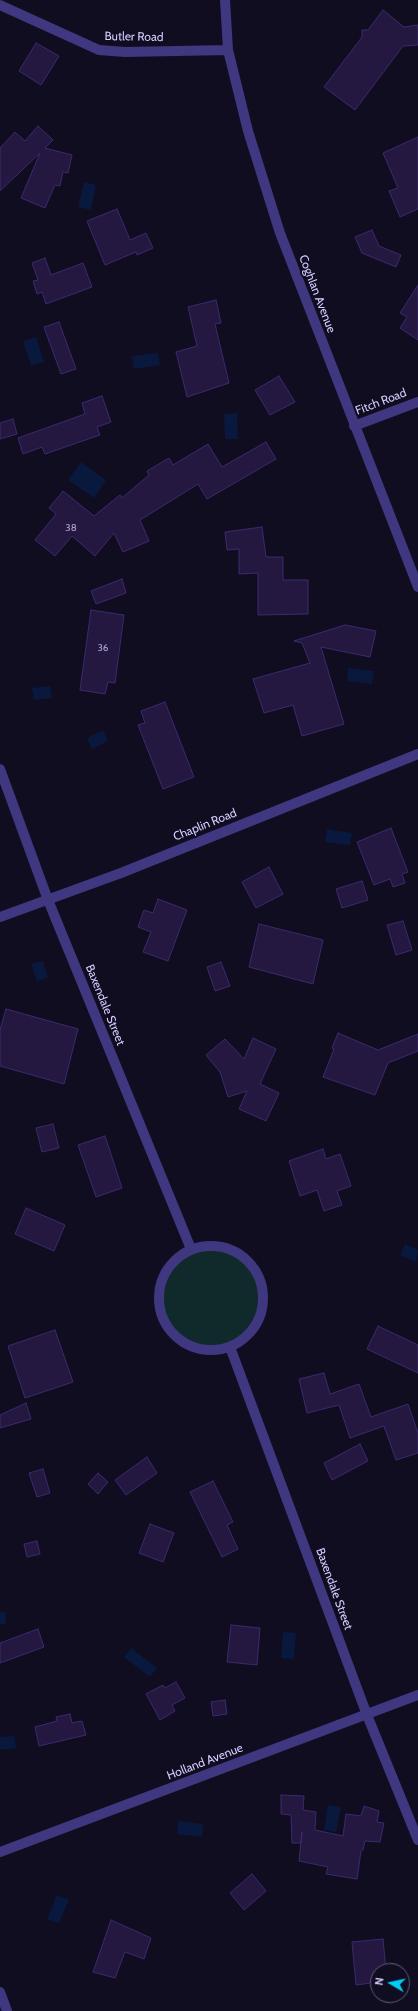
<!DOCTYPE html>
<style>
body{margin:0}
#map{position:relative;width:418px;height:2011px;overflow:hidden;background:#110d20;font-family:Cabin,sans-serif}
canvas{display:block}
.north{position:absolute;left:370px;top:1963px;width:40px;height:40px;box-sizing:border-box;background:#110d20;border:1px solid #5f5979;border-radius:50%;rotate:279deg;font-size:11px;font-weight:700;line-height:16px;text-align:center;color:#d5ccff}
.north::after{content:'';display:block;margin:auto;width:14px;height:18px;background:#00cdf7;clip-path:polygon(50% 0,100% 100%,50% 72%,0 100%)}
</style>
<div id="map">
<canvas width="418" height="2011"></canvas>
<div class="north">N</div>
</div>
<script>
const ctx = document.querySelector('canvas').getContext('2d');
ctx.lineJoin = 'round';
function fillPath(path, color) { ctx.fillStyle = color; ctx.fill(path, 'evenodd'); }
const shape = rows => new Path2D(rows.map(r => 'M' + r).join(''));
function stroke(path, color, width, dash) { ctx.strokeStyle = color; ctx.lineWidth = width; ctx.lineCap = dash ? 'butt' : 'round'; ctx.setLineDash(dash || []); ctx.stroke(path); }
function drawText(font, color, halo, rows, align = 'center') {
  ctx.font = font + ' Cabin,sans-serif'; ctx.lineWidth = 4; ctx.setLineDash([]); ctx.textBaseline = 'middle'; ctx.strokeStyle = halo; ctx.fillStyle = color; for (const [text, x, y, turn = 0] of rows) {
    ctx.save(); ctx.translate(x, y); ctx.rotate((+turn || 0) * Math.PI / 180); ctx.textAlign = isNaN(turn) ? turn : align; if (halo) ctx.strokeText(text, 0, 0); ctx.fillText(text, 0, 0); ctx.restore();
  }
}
fillPath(shape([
 '159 1298a52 52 0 1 1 104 0a52 52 0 1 1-104 0Z'
]), '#10292a');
fillPath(shape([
 [84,182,96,185,91,210,78,207],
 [36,337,44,362,31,366,23,341],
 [158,353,160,365,134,369,132,356],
 [237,413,238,439,225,439,224,414],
 [81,462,106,480,94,498,68,480],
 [348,668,374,671,372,684,347,681],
 [50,686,52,698,34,700,32,688],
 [103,730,108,741,92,749,87,738],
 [327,829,352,833,350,845,325,842],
 [43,961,48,978,37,981,31,964],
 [405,1244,418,1250,416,1262,400,1255],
 [0,1612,5,1612,6,1624,0,1624],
 [283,1632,296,1633,294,1659,281,1658],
 [131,1648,157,1668,150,1677,124,1657],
 [14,1736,16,1748,0,1750,0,1737],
 [328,1805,341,1807,336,1832,324,1830],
 [178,1821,203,1824,202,1837,177,1834],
 [57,1895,69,1900,59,1923,47,1919]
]), '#09183d');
const building = shape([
 [383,10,404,27,418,25,418,45,403,46,355,110,324,87,362,37,362,30,368,30,383,10],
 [36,43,59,56,41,85,19,71,36,43],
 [38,126,53,140,45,148,72,155,68,173,63,172,60,186,55,185,45,208,21,198,40,153,0,191,0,148,15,132,25,141,38,126],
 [418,137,418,209,400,217,389,191,398,188,383,153,418,137],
 [117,209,130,240,146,233,153,248,137,255,136,252,105,265,87,221,117,209],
 [372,230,379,246,401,255,396,267,362,253,355,237,372,230],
 [45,258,51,275,83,263,92,287,46,304,42,292,37,294,33,281,38,280,32,263,45,258],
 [418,285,418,340,400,328,407,317,400,313,418,285],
 [216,300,221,323,215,324,229,383,187,397,176,352,197,346,188,307,216,300],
 [59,322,76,369,61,374,44,327,59,322],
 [279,376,295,402,270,415,255,390,279,376],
 [102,396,111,422,97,427,100,435,45,454,42,447,23,454,18,438,85,414,82,403,102,396],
 [13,419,17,434,0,439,0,423,13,419],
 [266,442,276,459,207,499,198,484,140,520,149,541,123,552,114,533,95,556,72,536,55,556,35,540,56,514,49,508,63,491,94,516,120,495,122,498,149,475,147,471,169,458,173,465,208,444,222,467,266,442],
 [262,527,266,557,283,557,283,580,308,580,308,614,258,615,258,573,239,574,239,549,227,550,225,532,262,527],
 [122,579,126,593,96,604,91,591,122,579],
 [91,610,124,615,115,683,108,682,105,694,80,690,91,610],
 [345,625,376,631,370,657,321,647,344,724,302,736,293,705,264,713,253,679,310,663,302,643,294,641,345,625],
 [165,702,194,777,163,789,138,725,145,723,141,711,165,702],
 [391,828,408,872,402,874,405,883,393,887,390,879,374,885,357,842,391,828],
 [269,867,283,894,256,908,242,882,269,867],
 [362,881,368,900,342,908,336,889,362,881],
 [158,899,187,910,168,961,143,952,151,932,138,927,144,910,153,913,158,899],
 [403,921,412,950,396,955,387,925,403,921],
 [259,924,323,940,313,984,249,967,259,924],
 [221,962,230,986,215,991,207,967,221,962],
 [6,1009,78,1029,64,1084,0,1066,0,1030,6,1009],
 [338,1033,378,1050,418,1034,418,1051,388,1063,375,1095,323,1077,334,1049,332,1048,338,1033],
 [253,1038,276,1049,260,1084,279,1093,266,1121,239,1109,247,1091,228,1097,220,1072,206,1055,225,1039,244,1059,253,1038],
 [53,1124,59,1148,42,1152,36,1128,53,1124],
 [105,1136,122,1188,96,1197,78,1145,105,1136],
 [323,1149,326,1159,340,1154,351,1186,337,1191,342,1205,324,1211,317,1190,300,1196,289,1161,323,1149],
 [26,1208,65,1225,54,1251,15,1234,26,1208],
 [378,1326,418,1345,418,1373,367,1349,378,1326],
 [55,1330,73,1382,25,1398,8,1346,55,1330],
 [324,1373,330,1394,359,1384,371,1417,408,1404,418,1433,418,1453,396,1460,384,1426,350,1438,339,1405,307,1413,299,1379,324,1373],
 [26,1403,31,1419,0,1428,0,1415,26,1403],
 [360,1444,368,1461,332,1480,324,1463,360,1444],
 [147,1457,157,1473,126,1495,115,1480,147,1457],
 [43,1469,50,1493,37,1497,29,1473,43,1469],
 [98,1473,108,1482,98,1494,88,1484,98,1473],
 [213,1481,233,1522,227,1525,238,1549,222,1557,190,1492,213,1481],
 [150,1524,174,1533,163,1562,139,1553,150,1524],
 [37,1541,40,1554,27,1557,24,1544,37,1541],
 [231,1625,260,1628,257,1665,227,1662,231,1625],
 [38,1629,44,1647,0,1663,0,1643,38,1629],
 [176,1682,185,1698,172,1705,175,1711,160,1720,146,1694,163,1685,165,1688,176,1682],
 [225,1700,227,1714,213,1716,211,1702,225,1700],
 [70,1714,72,1723,82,1721,86,1735,39,1746,35,1727,57,1721,56,1717,70,1714],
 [281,1795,304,1796,303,1810,316,1812,315,1830,343,1836,346,1814,361,1816,364,1806,379,1811,377,1822,384,1823,380,1842,365,1841,363,1850,361,1851,357,1879,326,1874,328,1867,299,1861,302,1832,301,1843,292,1843,291,1815,281,1814,281,1795],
 [252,1874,266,1891,244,1910,230,1893,252,1874],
 [111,1920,151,1938,144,1959,125,1952,115,1978,93,1972,111,1920],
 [383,1939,386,1971,378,1971,378,1982,356,1985,352,1942,383,1939]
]);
fillPath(building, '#241841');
stroke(building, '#3c2a6e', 1);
stroke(shape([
 [225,0,228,50,248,131,280,233,418,587],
 [0,5,99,50,125,52,228,50],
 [354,426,418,402],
 [0,769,48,900,191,1249],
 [0,917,121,873,418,754],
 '159 1298a52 52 0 1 1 104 0a52 52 0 1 1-104 0Z',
 [230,1347,367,1715,418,1840],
 [0,1852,418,1695],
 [0,1992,7,2011]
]), '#3f3780', 10);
drawText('10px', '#a99fd0', null, [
 ["38",71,528],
 ["36",103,648]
]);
drawText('12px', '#d5ccff', '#110d20', [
 ["Butler Road",134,37,1],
 ["Coghlan Avenue",317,294,69],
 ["Fitch Road",381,402,-21],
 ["Chaplin Road",205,825,-22],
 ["Baxendale Street",105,1005,68],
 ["Baxendale Street",334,1589,70],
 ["Holland Avenue",205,1762,-21]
]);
</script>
